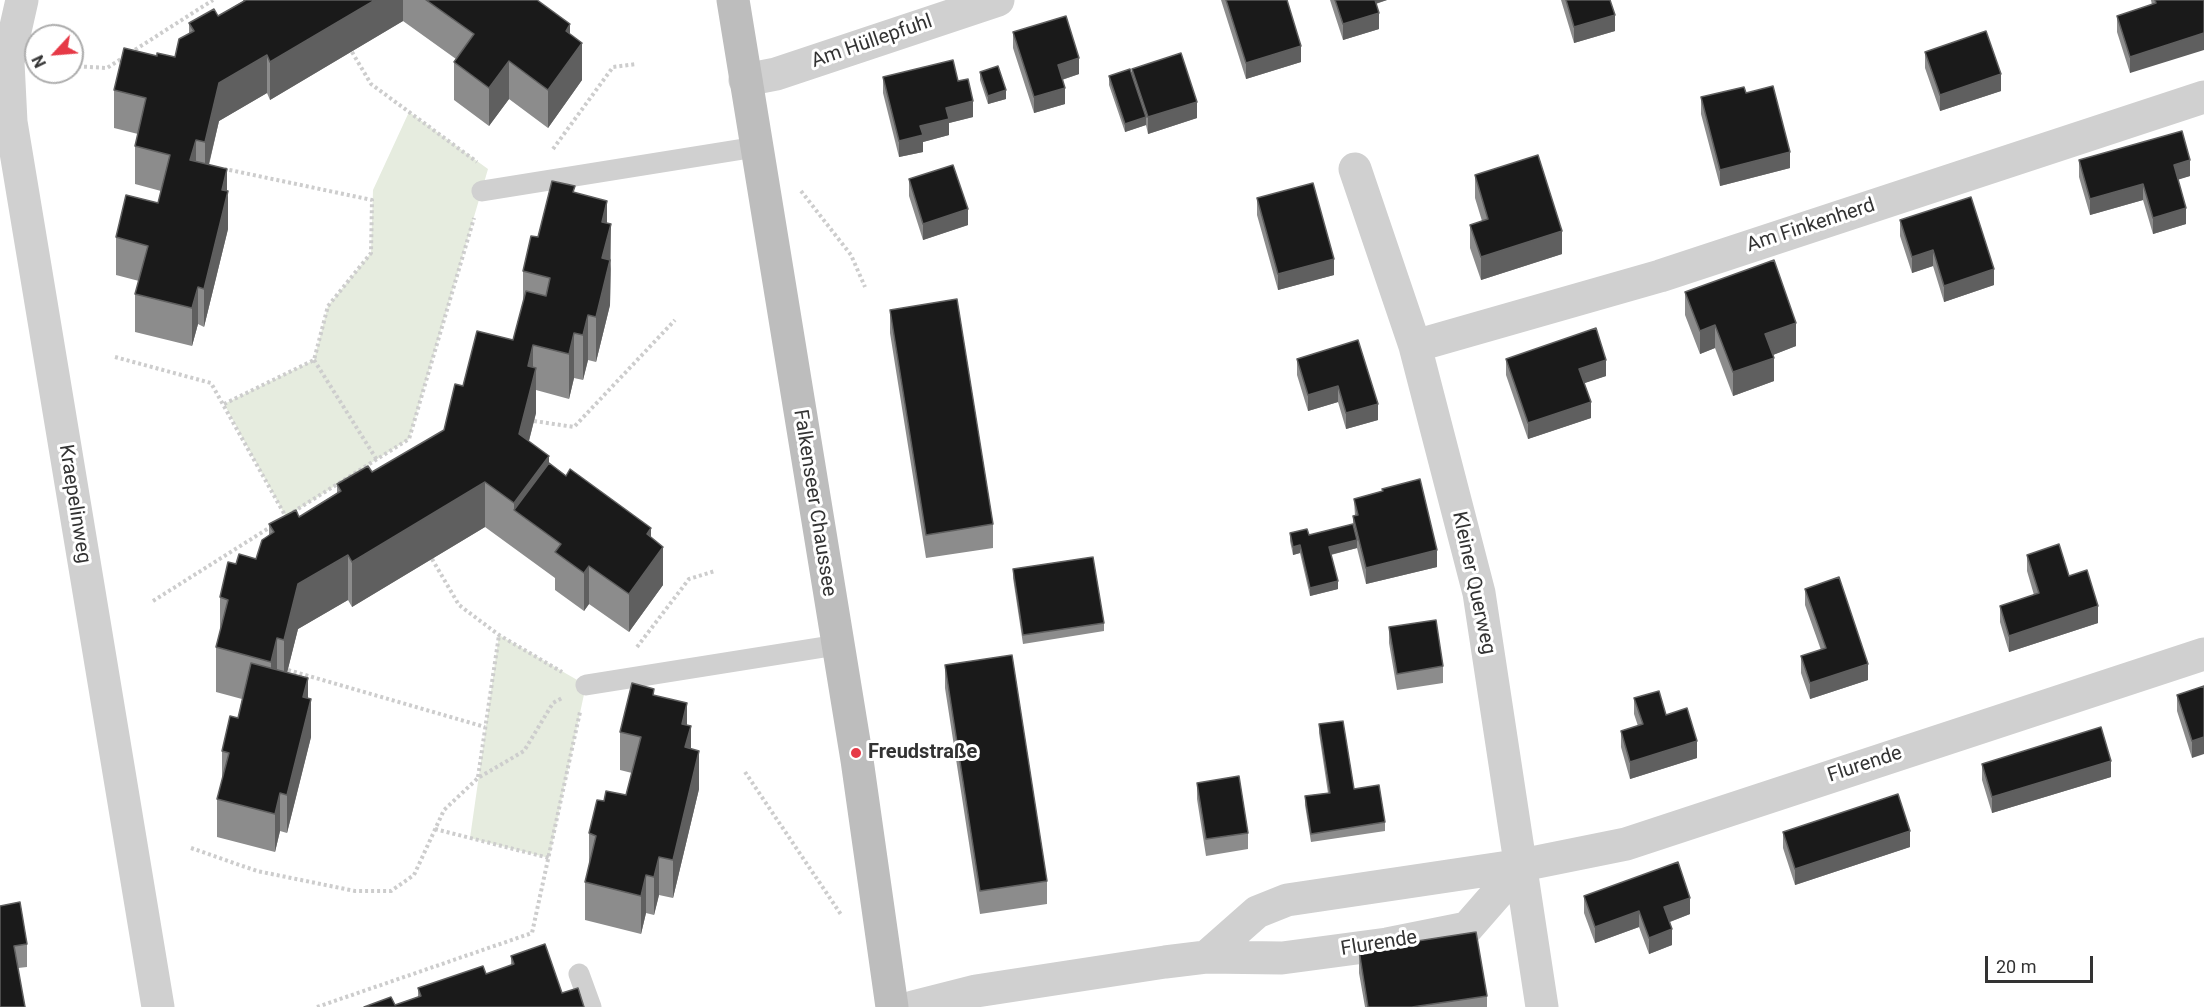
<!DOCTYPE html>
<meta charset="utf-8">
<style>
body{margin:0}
#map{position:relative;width:2204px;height:1007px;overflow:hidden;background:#fff;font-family:Roboto,sans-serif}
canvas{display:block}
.north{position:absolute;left:24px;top:24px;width:60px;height:60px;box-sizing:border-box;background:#fff;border:2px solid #adadad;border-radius:50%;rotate:244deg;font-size:16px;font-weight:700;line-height:24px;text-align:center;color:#333}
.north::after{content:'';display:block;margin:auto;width:21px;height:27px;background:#e63946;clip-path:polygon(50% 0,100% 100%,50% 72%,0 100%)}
.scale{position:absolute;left:1985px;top:956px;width:108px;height:27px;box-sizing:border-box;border:3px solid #333;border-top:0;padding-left:8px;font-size:18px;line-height:21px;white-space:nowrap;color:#333;-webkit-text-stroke:4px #fff;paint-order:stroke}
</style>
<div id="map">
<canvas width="2204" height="1007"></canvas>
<div class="north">N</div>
<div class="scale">20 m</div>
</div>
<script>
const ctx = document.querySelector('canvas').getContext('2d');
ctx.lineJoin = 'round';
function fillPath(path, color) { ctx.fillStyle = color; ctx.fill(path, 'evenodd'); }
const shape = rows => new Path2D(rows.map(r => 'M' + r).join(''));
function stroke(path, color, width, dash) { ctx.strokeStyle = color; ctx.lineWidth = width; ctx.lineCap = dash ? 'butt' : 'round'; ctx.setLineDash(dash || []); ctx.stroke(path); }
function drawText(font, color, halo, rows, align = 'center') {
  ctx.font = font + ' Roboto,sans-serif'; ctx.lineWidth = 6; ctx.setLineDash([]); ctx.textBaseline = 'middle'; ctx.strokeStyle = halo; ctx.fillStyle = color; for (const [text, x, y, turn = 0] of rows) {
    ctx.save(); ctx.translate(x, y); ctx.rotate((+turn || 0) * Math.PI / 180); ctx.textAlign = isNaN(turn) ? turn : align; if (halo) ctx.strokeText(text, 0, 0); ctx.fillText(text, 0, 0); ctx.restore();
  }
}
fillPath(shape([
 [409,112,488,169,409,439,286,517,224,404,314,360,328,306,371,253,373,190],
 [499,635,586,685,549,858,470,838]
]), '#e6ecdf');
stroke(shape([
 [352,52,371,84,477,162],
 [130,53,213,0],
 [72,66,107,68,124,57],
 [553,149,613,67,637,64],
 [801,191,851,255,865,287],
 [115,357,211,383,286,517],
 [314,360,377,460],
 [224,404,314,360,328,306,371,253,372,200,225,169],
 [534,421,574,427,675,320],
 [293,512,409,439,474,218],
 [432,559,459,605,499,635,562,672],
 [153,601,272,526],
 [637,647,689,579,715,571],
 [288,670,485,727],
 [745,772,842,916],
 [478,777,499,635],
 [435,829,549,858],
 [191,848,257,871,355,891,391,891,414,875,444,810,478,778,524,751,553,703,562,698],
 [317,1007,532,933,580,712]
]), '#cdcdcd', 4, [3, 3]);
stroke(shape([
 [482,191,756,147],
 [586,685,837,645],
 [579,974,591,1007]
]), '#d0d0d0', 21);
stroke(shape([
 [22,0,8,62,11,122,158,1007],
 [745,80,776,74,998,0],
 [1355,169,1415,346,1479,593,1542,1007],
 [1415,346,1660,276,2204,97],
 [1206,957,1257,912,1287,900,1522,865,1626,844,2204,654],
 [913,1007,976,991,1165,962,1206,957,1282,958,1387,944,1467,928,1522,865]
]), '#d0d0d0', 33);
stroke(shape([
 [733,0,857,760,892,1007]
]), '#bdbdbd', 33);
fillPath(shape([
 [243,0,537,0,570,34,582,80,548,128,509,99,489,126,454,100,454,62,456,59,403,21,270,100,267,93,219,121,209,165,227,191,228,229,204,327,198,324,192,346,135,332,135,294,139,281,116,275,116,237,158,203,161,191,135,184,135,146,138,134,114,128,114,90,157,56,175,57,189,34,189,23,218,16,243,1],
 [1221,0,1287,0,1301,62,1246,79],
 [1330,0,1387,0,1376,4,1379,29,1343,40],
 [1561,0,1610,0,1615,31,1574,43],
 [2151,0,2204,0,2130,73,2117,32,2117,16,2152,5],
 [1013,32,1079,74,1062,80,1065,104,1034,113,1013,48],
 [1925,52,2001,91,1940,111,1925,68],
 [1132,69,1197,118,1148,134,1146,125,1125,132,1109,85,1109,76,1132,76],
 [980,72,1006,99,988,104,980,80],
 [883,77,958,81,973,117,949,123,949,135,923,142,923,152,899,157,883,93],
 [1746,93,1790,168,1720,186,1701,114,1701,97],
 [2079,160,2190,176,2178,179,2186,224,2153,234,2143,200,2090,215,2079,177],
 [1475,175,1562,254,1481,280,1470,248,1470,225,1482,221,1475,198],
 [909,179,968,225,923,240,909,196],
 [575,193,607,224,611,269,610,305,596,362,588,360,583,380,574,378,569,399,536,390,536,413,529,441,549,463,651,538,663,585,629,632,589,604,584,611,555,590,555,578,485,527,352,607,348,600,298,629,287,672,308,699,311,737,287,833,280,831,275,852,217,837,217,799,222,781,222,751,238,718,242,699,216,692,216,647,220,632,220,597,236,564,256,559,269,535,269,524,299,517,337,493,337,484,372,472,444,430,463,386,513,340,523,303,523,271,538,237],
 [1257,198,1334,275,1278,290,1257,215],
 [1900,220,1994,285,1944,302,1933,266,1912,273,1900,236],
 [1685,292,1796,346,1773,355,1774,381,1733,396,1715,348,1700,354,1685,315],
 [890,310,993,524,993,548,926,558,890,333],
 [1358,340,1378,420,1346,429,1338,402,1308,411,1297,375,1297,359],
 [1506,359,1606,376,1584,383,1591,418,1528,439,1506,375],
 [1382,489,1437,567,1366,584,1357,548,1331,555,1338,589,1310,596,1300,553,1293,555,1290,541,1290,533,1309,535,1353,524,1353,516,1355,516,1354,499,1382,491],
 [2027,555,2069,576,2098,623,2009,652,2000,622,2000,606,2034,595,2027,571],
 [1013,569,1104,623,1104,631,1023,644,1013,578],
 [1805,589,1868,680,1810,699,1801,673,1801,656,1821,650,1805,605],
 [1389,627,1443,666,1443,683,1397,690,1389,643],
 [945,665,1047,881,1047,904,980,914,945,688],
 [2204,686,2192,758,2177,711,2177,695],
 [654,695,687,726,691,748,699,789,673,898,659,895,654,915,646,913,641,934,585,920,585,882,589,867,589,833,604,801,626,795,632,773,620,770,620,732],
 [1634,698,1666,715,1697,758,1630,779,1621,747,1621,731,1638,726,1634,714],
 [1319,724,1354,789,1385,822,1385,831,1311,842,1305,805,1305,796,1328,793,1319,733],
 [1982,764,2111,777,1992,813,1982,780],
 [1197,783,1248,833,1248,849,1206,856,1197,799],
 [1783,832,1910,847,1795,885,1783,848],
 [1584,896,1690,914,1670,922,1672,945,1649,954,1639,927,1595,943,1584,913],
 [20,902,27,944,27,967,18,968,0,1007],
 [1359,950,1487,996,1487,1007,1365,1007,1359,973],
 [511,956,562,993,584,1007,395,1005,418,997,418,988,486,974,511,965]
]), '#8c8c8c');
fillPath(shape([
 [375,0,403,0,403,21,270,100,270,62],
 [1371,0,1387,0,1371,5],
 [1379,13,1379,29,1343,40,1343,24],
 [1615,15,1615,31,1574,43,1574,27],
 [570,24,570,59,582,43,582,80,548,128,548,90,566,31],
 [2204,33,2204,50,2130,73,2130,57],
 [1301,46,1301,62,1246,79,1246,63],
 [267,55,267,93,219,121,205,180,205,142,219,83],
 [1079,58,1079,74,1058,81,1058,65],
 [509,61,509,99,489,126,489,88],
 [2001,74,2001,91,1940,111,1940,95],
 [1065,88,1065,104,1034,113,1034,97],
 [1006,90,1006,99,988,104,988,96],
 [973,101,973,117,949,123,949,135,923,142,923,152,899,157,899,141,946,108],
 [1197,102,1197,118,1148,134,1148,117],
 [1146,117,1146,125,1125,132,1125,124],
 [196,140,196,177,190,160],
 [1790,152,1790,168,1720,186,1720,170],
 [2190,160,2190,176,2174,181,2174,165],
 [227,169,227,197,228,191,228,229,204,327,204,289,222,190],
 [2143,184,2143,200,2090,215,2090,199],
 [607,201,607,238,611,224,610,305,596,362,596,317,602,222],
 [2186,208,2186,224,2153,234,2153,218],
 [968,209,968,225,923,240,923,224],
 [1562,231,1562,254,1481,280,1481,257],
 [1933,250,1933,266,1912,273,1912,257],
 [1334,259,1334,275,1278,290,1278,274],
 [1994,269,1994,285,1944,302,1944,286],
 [198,287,198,324,192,346,192,308],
 [588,315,588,360,583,380,583,335],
 [1796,323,1796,346,1765,358,1765,334],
 [1715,325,1715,348,1700,354,1700,331],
 [574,333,574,378,569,399,569,354],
 [533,345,533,379,536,368,536,413,519,479,519,434,528,366],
 [1774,358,1774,381,1733,396,1733,372],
 [1606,360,1606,376,1579,385,1579,369],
 [1338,386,1338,402,1308,411,1308,395],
 [1591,402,1591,418,1528,439,1528,423],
 [1378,404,1378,420,1346,429,1346,413],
 [549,456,549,501,514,510,514,503],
 [485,482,485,527,352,607,352,562],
 [651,528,651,564,663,547,663,585,629,632,629,594,647,534],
 [1357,540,1357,548,1329,555,1329,547],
 [1300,545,1300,553,1293,555,1293,547],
 [1437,550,1437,567,1366,584,1366,568],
 [348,555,348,600,298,629,284,685,284,640,298,584],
 [589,566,589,604,584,611,584,573],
 [1338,581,1338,589,1310,596,1310,588],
 [2098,606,2098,623,2009,652,2009,636],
 [277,638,277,682,271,706,271,662],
 [1868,664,1868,680,1810,699,1810,683],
 [308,678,308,712,311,699,311,737,287,833,287,795,303,697],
 [687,703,687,739,691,726,691,764,685,785,682,724],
 [2204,737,2204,754,2192,758,2192,741],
 [1697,741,1697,758,1630,779,1630,762],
 [699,751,699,789,673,898,673,860],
 [2111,761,2111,777,1992,813,1992,797],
 [280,793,280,831,275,852,275,814],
 [1910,831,1910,847,1795,885,1795,869],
 [659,857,659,895,654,915,654,877],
 [646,875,646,913,641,934,641,896],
 [1690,898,1690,914,1664,924,1664,907],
 [1639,911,1639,927,1595,943,1595,927],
 [1672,929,1672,945,1649,954,1649,938]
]), '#5f5f5f');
const building = shape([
 [246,0,375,0,270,62,267,55,219,83,205,142,196,140,190,160,227,169,222,190,228,191,204,289,198,287,192,308,135,294,148,246,116,237,126,195,158,203,170,155,135,146,146,98,114,90,124,48,157,56,157,53,175,57,179,39,194,31,189,23,214,9,218,16,246,0],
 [426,0,537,0,570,24,566,31,582,43,548,90,509,61,489,88,454,62,474,34,426,0],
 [1226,0,1287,0,1301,46,1246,63,1226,0],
 [1335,0,1375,0,1379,13,1343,24,1335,0],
 [1566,0,1610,0,1615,15,1574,27,1566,0],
 [2155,0,2204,0,2204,33,2130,57,2117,16,2156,3,2155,0],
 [1066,16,1079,58,1058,65,1065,88,1034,97,1013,32,1066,16],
 [1986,31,2001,74,1940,95,1925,52,1986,31],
 [1181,53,1197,102,1148,117,1132,69,1181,53],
 [953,60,958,81,968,79,973,101,946,108,949,119,920,126,923,135,899,141,883,77,953,60],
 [998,66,1006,90,988,96,980,72,998,66],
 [1130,69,1146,117,1125,124,1109,76,1130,69],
 [1773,86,1790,152,1720,170,1701,97,1744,87,1746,93,1773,86],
 [2182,131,2190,160,2174,165,2186,208,2153,218,2143,184,2090,199,2079,160,2182,131],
 [1538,155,1562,231,1481,257,1470,225,1488,219,1475,175,1538,155],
 [953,165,968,209,923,224,909,179,953,165],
 [552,181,575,186,573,192,607,201,602,222,611,224,602,258,610,260,596,317,588,315,583,335,574,333,569,354,533,345,528,366,536,368,519,434,549,456,514,503,485,482,352,562,348,555,298,584,284,640,277,638,271,662,216,647,228,600,220,597,228,562,236,564,239,554,256,559,262,540,274,532,269,524,296,510,299,517,341,491,337,484,368,466,372,472,444,430,455,384,463,386,477,331,513,340,526,291,546,296,550,278,523,271,531,236,538,237,552,181],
 [1313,183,1334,259,1278,274,1257,198,1313,183],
 [1971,197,1994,269,1944,286,1933,250,1912,257,1900,220,1971,197],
 [1774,260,1796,323,1765,334,1774,358,1733,372,1715,325,1700,331,1685,292,1774,260],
 [957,299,993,524,926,535,890,310,957,299],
 [1596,328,1606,360,1579,369,1591,402,1528,423,1506,359,1596,328],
 [1358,340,1378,404,1346,413,1338,386,1308,395,1297,359,1358,340],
 [549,463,566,476,570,469,651,528,647,534,663,547,629,594,589,566,584,573,555,552,561,544,514,510,549,463],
 [1420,479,1437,550,1366,568,1353,516,1358,515,1354,499,1383,491,1382,489,1420,479],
 [1353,524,1357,540,1329,547,1338,581,1310,588,1300,545,1293,547,1290,533,1307,529,1309,535,1353,524],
 [2059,544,2069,576,2087,570,2098,606,2009,636,2000,606,2039,593,2027,555,2059,544],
 [1093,557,1104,623,1023,635,1013,569,1093,557],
 [1839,577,1868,664,1810,683,1801,656,1826,648,1805,589,1839,577],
 [1436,620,1443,666,1397,674,1389,627,1436,620],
 [1012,655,1047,881,980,891,945,665,1012,655],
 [251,663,308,678,303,697,311,699,287,795,280,793,275,814,217,799,229,753,222,751,230,716,238,718,251,663],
 [632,683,654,689,653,695,687,703,682,724,691,726,685,747,699,751,673,860,659,857,654,877,646,875,641,896,585,882,596,836,589,833,597,800,604,801,606,791,626,795,641,737,620,732,632,683],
 [2204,686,2204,737,2192,741,2177,695,2204,686],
 [1659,691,1666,715,1687,708,1697,741,1630,762,1621,731,1643,724,1634,698,1659,691],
 [1343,721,1354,789,1379,785,1385,822,1311,834,1305,796,1330,793,1319,724,1343,721],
 [2101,727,2111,761,1992,797,1982,764,2101,727],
 [1239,776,1248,833,1206,839,1197,783,1239,776],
 [1898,794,1910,831,1795,869,1783,832,1898,794],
 [1678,862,1690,898,1664,907,1672,929,1649,938,1639,911,1595,927,1584,896,1678,862],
 [20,902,27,944,14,946,25,1007,0,1007,0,906,20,902],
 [1476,932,1487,996,1412,1007,1368,1007,1359,950,1476,932],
 [545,944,562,993,578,988,584,1007,364,1007,391,997,395,1005,421,996,418,988,483,966,486,974,514,964,511,956,545,944]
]);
fillPath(building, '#1a1a1a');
stroke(building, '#5f5f5f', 1.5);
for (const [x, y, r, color] of [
 [856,753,6,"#e63946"]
]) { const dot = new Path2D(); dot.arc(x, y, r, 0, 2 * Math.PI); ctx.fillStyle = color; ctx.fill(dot); stroke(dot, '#fff', 2); }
drawText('20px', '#333', '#fff', [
 ["Am Hüllepfuhl",872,42,-19],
 ["Am Finkenherd",1811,226,-18],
 ["Falkenseer Chaussee",814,503,81],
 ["Kraepelinweg",74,504,81],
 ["Kleiner Querweg",1473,583,78],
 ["Flurende",1865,765,-18],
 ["Flurende",1379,944,-9]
]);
drawText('bold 20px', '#333', '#fff', [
 ["Freudstraße",868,753]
], 'left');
</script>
